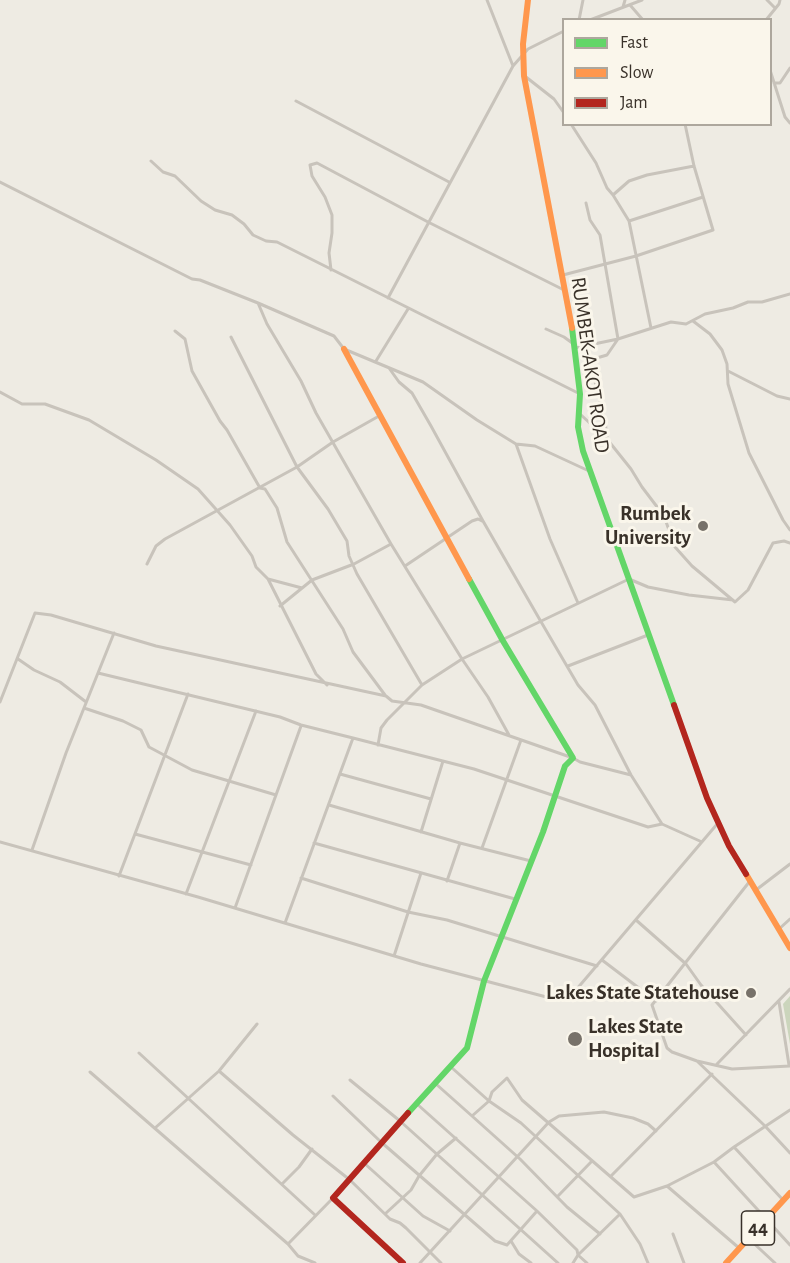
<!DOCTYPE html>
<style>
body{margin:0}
#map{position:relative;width:790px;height:1263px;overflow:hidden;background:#eeebe3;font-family:"Alegreya Sans",sans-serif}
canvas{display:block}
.legend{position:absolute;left:562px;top:18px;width:210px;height:108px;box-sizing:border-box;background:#faf6eb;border:2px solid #ada79d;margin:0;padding:8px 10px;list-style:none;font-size:18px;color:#393129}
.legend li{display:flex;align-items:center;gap:12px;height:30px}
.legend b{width:30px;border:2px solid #ada79d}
</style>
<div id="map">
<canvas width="790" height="1263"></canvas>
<ul class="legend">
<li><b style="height:8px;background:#63d668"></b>Fast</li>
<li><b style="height:8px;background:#ff974d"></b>Slow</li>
<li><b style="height:8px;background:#b3261e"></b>Jam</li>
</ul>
</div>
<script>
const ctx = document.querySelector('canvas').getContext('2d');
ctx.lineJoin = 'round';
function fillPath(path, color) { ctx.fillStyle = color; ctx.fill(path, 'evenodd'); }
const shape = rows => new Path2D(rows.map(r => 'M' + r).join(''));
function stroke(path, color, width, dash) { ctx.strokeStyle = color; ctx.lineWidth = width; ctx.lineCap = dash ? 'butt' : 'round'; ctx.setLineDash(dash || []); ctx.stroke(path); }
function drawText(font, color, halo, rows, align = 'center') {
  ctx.font = font + ' "Alegreya Sans",sans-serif'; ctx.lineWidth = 6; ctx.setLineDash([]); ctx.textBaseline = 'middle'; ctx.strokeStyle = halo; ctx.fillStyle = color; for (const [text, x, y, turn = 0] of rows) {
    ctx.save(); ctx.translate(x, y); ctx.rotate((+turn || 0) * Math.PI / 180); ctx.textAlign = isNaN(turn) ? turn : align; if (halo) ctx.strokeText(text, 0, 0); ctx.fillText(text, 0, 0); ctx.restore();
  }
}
fillPath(shape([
 [790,996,790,1044,783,1004]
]), '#cbd5bc');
stroke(shape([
 [487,0,513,66],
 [767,0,775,8],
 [630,5,643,20],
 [623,7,625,0],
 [579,20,583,0],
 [590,20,642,0],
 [766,20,779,4,780,0],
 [770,70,785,117,790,123],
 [526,77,554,99,564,113],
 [774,83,780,83,790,68],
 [296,101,449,182],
 [571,124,596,163,607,188,613,195,629,221,651,328],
 [151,161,163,172,175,176,201,201,215,210,232,215,244,224,253,235,266,241,277,242,580,394],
 [0,182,192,279,200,280,258,303,334,336,344,349,423,382,477,420,516,444,535,446,589,471],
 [613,195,629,181,647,175,694,166],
 [586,203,590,220,600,235,618,339,607,355,590,360],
 [629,221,703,197],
 [331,270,329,253,332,233,332,215,325,197,312,176,310,165,317,163,428,222,564,290],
 [563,275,636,256,713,230,694,166,685,124],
 [388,298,513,66,528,49,564,31],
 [258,303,267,324,301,381,316,413,391,544,462,659,488,697,509,735],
 [693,321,710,334,722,350,727,364,728,384,749,453,783,520,790,530],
 [546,329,564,337,575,345],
 [175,331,185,339,192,371,220,421,227,430,260,488,265,489,277,508,287,542,343,629,353,652,385,695],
 [231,337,297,467,328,509,347,541,349,556,357,574,422,685],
 [586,346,605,421,607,437],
 [575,348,618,339,671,322,686,324,705,314,733,308,748,302,762,302,790,294],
 [376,361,408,309],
 [389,368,399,382,412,393,431,426,483,521,540,620,578,685,595,705,631,775,662,824,702,842],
 [728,371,777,396,790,399],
 [0,392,22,404,45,404,89,420,156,460,198,489,230,525,252,556,256,567,268,579,316,674,327,685],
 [580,414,607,439,631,469,642,487,664,516,675,547,692,566,735,602,748,590,773,543,784,541,790,543],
 [516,444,550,539,578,603],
 [147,564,156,546,165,539,297,467,333,442,379,416],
 [405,566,472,521,478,519,482,521],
 [268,579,302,588],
 [280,606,312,580,354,564,391,544],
 [18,659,34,670,60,682,86,702],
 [568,666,648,635],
 [98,673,280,717,301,725,353,738,285,923],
 [0,702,35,613,51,615,156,646,386,696,392,701,421,705,573,758,580,762,631,775],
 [84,708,123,721,141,730,149,747,192,770,276,795],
 [353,738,474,769,648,827,662,824],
 [378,745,381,728,387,720,422,685,462,659,629,579,648,587,689,595,733,600],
 [340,774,431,799],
 [329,805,460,843,531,861],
 [421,832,443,761],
 [135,834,251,865],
 [0,842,198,897,421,964,554,999,570,997,718,823],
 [314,843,515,899],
 [482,848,521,740],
 [32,850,66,753,114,633],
 [119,876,188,694],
 [301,878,408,912,447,920,597,966],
 [447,881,460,843],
 [750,881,652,1005,667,1048,672,1052,697,1061,732,1069,790,1066],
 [756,890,790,864],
 [186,894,256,711],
 [235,908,301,726],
 [636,920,686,964,701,985,746,1035],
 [779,929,790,919],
 [394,956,421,873],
 [602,960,656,1001],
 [779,1002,789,1065],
 [139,1053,315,1215],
 [698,1062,765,1126,790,1153],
 [717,1064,790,989],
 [451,1067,489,1101,492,1092,507,1078,522,1100,634,1197,667,1186,714,1162,734,1147,790,1110],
 [219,1071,293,1135,350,1180,390,1219,400,1223,406,1228,441,1263],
 [90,1072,288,1244,298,1256,315,1263],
 [350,1080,400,1121,558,1263],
 [436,1084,472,1116,489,1101,521,1123,620,1214,640,1244,648,1263],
 [333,1096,381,1142,495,1241,507,1245,537,1211,577,1250,578,1255,587,1263],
 [417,1104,537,1211],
 [472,1116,520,1159,567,1207,600,1234],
 [155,1128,219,1071,257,1024],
 [734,1147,783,1200],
 [714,1162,790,1245],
 [364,1163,423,1216,450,1231],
 [611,1176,712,1074],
 [282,1184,299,1167,312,1149],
 [667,1186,739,1248],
 [558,1196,592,1161],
 [385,1214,411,1190,419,1176,437,1154,456,1138],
 [673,1234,684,1263],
 [748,1238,775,1263],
 [511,1241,519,1254,531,1263],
 [288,1244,333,1198],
 [420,1263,549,1122,559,1116,604,1112,633,1118,648,1124,656,1131],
 [573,1263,578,1255,620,1214]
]), '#c8c3bb', 3);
stroke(shape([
 [572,328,580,394,578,427,583,451,674,705],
 [408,1113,467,1048,484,981,543,832,565,766,573,758,503,641,469,579]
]), '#63d668', 6);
stroke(shape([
 [528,0,523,44,524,76,572,328],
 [344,349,469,579],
 [746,874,790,948],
 [726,1263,790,1193]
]), '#ff974d', 6);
stroke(shape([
 [674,705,707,798,729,846,746,874],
 [403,1263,333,1198,408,1113]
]), '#b3261e', 6);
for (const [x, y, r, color] of [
 [703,526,6,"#78726a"],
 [751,993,6,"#78726a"],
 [575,1039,8,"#78726a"]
]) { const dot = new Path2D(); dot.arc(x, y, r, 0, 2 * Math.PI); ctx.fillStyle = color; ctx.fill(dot); stroke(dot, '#faf6eb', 2); }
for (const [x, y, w] of [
 [758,1228,33]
]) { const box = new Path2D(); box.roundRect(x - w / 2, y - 17, w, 34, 4.5); ctx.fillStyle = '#faf6eb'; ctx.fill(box); stroke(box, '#393129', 1.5); }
drawText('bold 20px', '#393129', null, [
 ["44",758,1228]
]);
drawText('21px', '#393129', '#faf6eb', [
 ["RUMBEK-AKOT ROAD",590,365,82]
]);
drawText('bold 21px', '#393129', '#faf6eb', [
 ["Rumbek",691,514],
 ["University",691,538],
 ["Lakes State Statehouse",739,993],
 ["Lakes State",588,1027,"left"],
 ["Hospital",588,1051,"left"]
], 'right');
</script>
